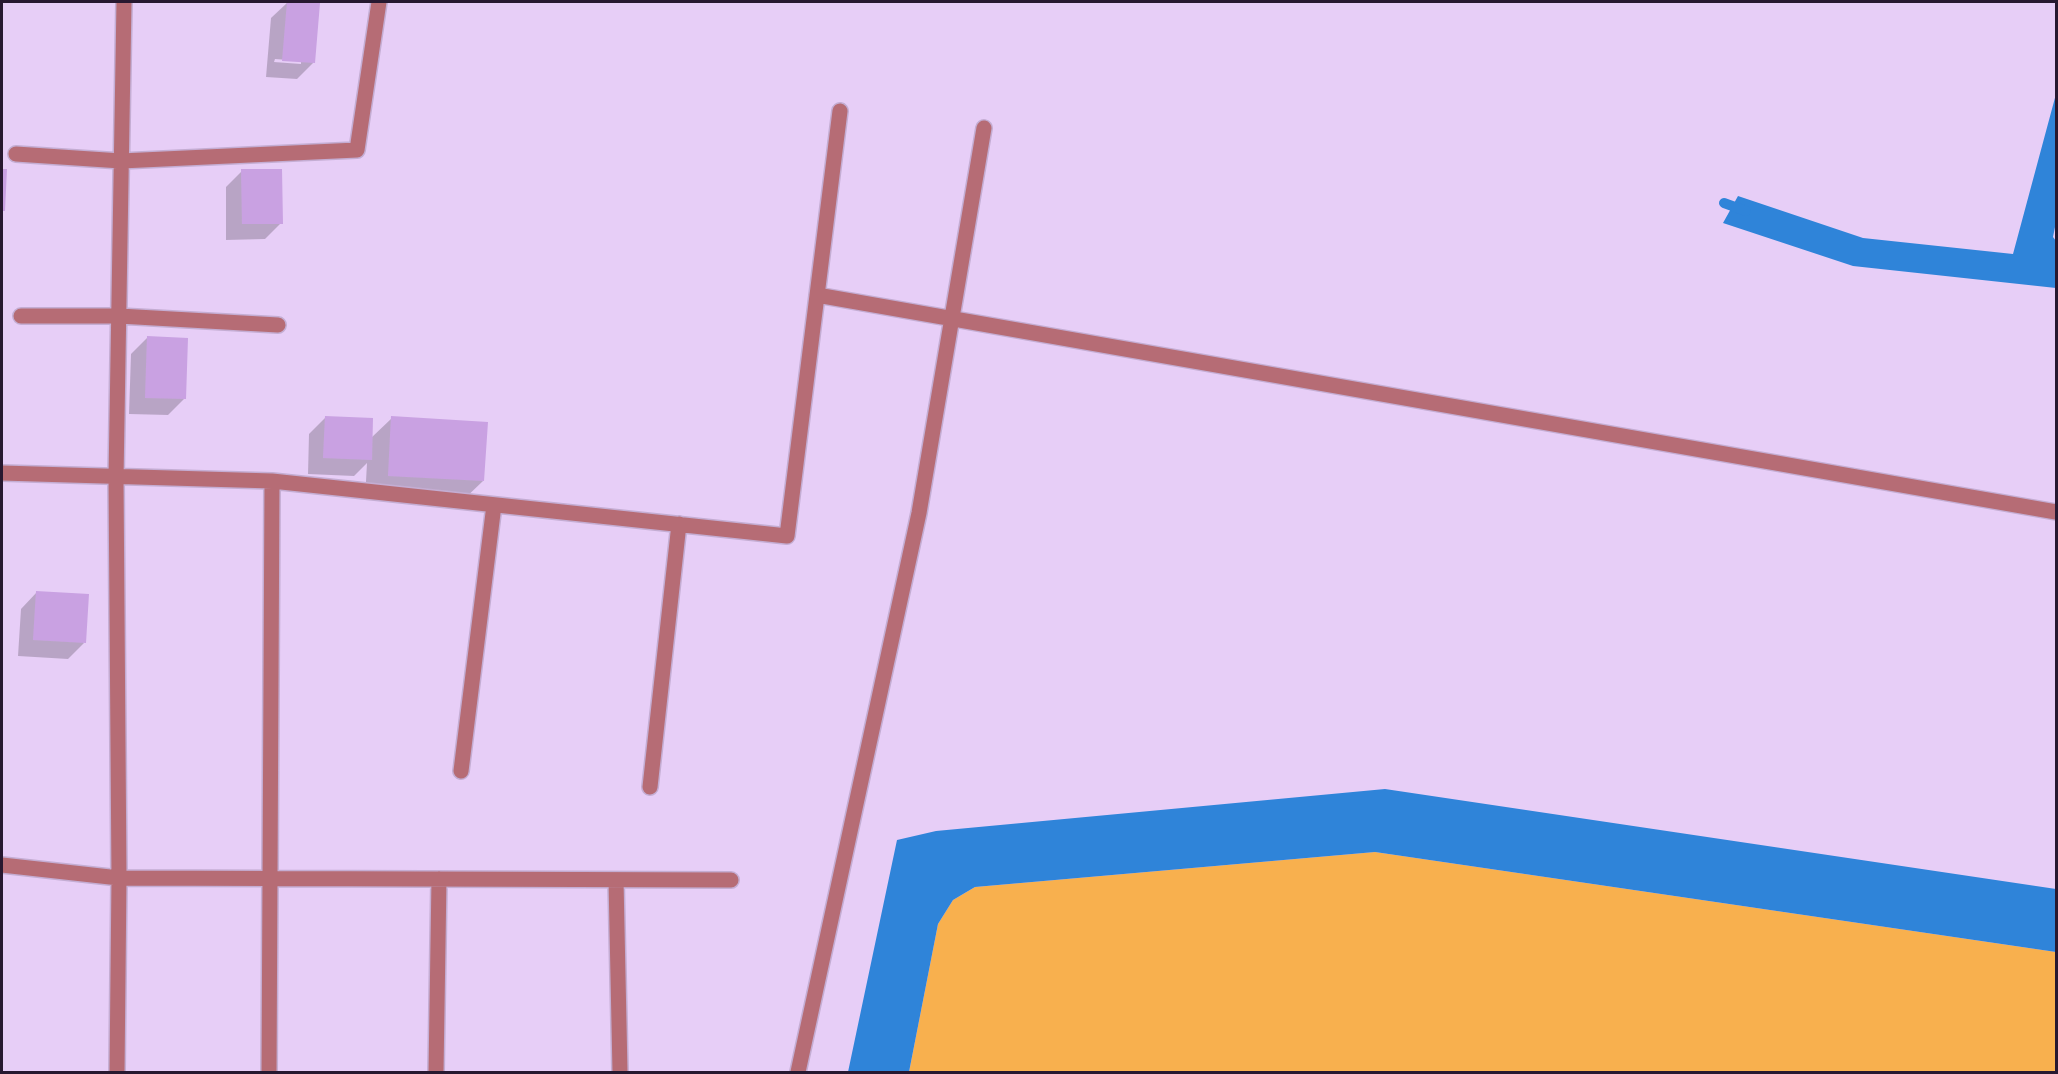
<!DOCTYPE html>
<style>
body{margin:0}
#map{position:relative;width:2058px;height:1074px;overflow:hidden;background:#e7cef7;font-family:Mulish,sans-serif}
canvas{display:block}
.frame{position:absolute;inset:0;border:3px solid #271830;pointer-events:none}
</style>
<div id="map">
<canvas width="2058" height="1074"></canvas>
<div class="frame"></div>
</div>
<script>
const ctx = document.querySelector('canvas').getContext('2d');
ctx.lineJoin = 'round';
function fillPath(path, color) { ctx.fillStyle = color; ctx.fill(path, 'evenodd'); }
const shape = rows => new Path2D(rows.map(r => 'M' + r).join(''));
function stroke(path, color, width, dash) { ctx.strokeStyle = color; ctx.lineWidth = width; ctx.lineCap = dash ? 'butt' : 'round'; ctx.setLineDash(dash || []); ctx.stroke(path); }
fillPath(shape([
 [1375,852,2056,952,2056,1069,2054,1072,909,1072,938,924,953,900,975,887]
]), '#f8b04e');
fillPath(shape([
 [2056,94,2056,222,2053,237,2056,241,2056,288,1853,266,1723,223,1738,196,1863,238,2013,254],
 [1385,789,2056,889,2056,952,1375,852,975,887,953,900,938,924,909,1072,848,1072,897,840,936,831]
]), '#2f84d9');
fillPath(shape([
 [288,2,318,5,313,63,297,79,266,77,271,18],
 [275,59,301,61,301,64,274,62],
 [2,170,5,170,2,213],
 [242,171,281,223,265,239,226,240,226,187],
 [147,338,184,399,168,415,129,414,131,354],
 [325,418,371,438,392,418,483,481,459,504,365,499,367,463,354,476,308,474,309,434],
 [37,592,84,643,68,659,18,656,21,609]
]), '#0003');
stroke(shape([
 [1724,203,1746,211]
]), '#2f84d9', 10);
fillPath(shape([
 [287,2,320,3,315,63,282,61],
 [2,169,7,169,5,211,2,211],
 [241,169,282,169,283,224,242,224],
 [147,336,188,338,186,399,145,398],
 [325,416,373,418,372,460,323,458],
 [391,416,488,422,484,481,388,476],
 [36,591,89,594,86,643,33,640]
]), '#c9a1e2');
const minor = shape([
 [16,154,121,161,357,150,379,2],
 [817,295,2056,512],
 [21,316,119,316,278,325],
 [2,473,272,481],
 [461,771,494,505],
 [650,787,679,524],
 [2,865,119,878,731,880],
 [616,880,620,1072],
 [117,1072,119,878,116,478,124,2],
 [269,1072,272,481,787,536,840,111],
 [436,1072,439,879],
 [798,1072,919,513,984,128]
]);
stroke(minor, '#c4add3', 18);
stroke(minor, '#b66c75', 15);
</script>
